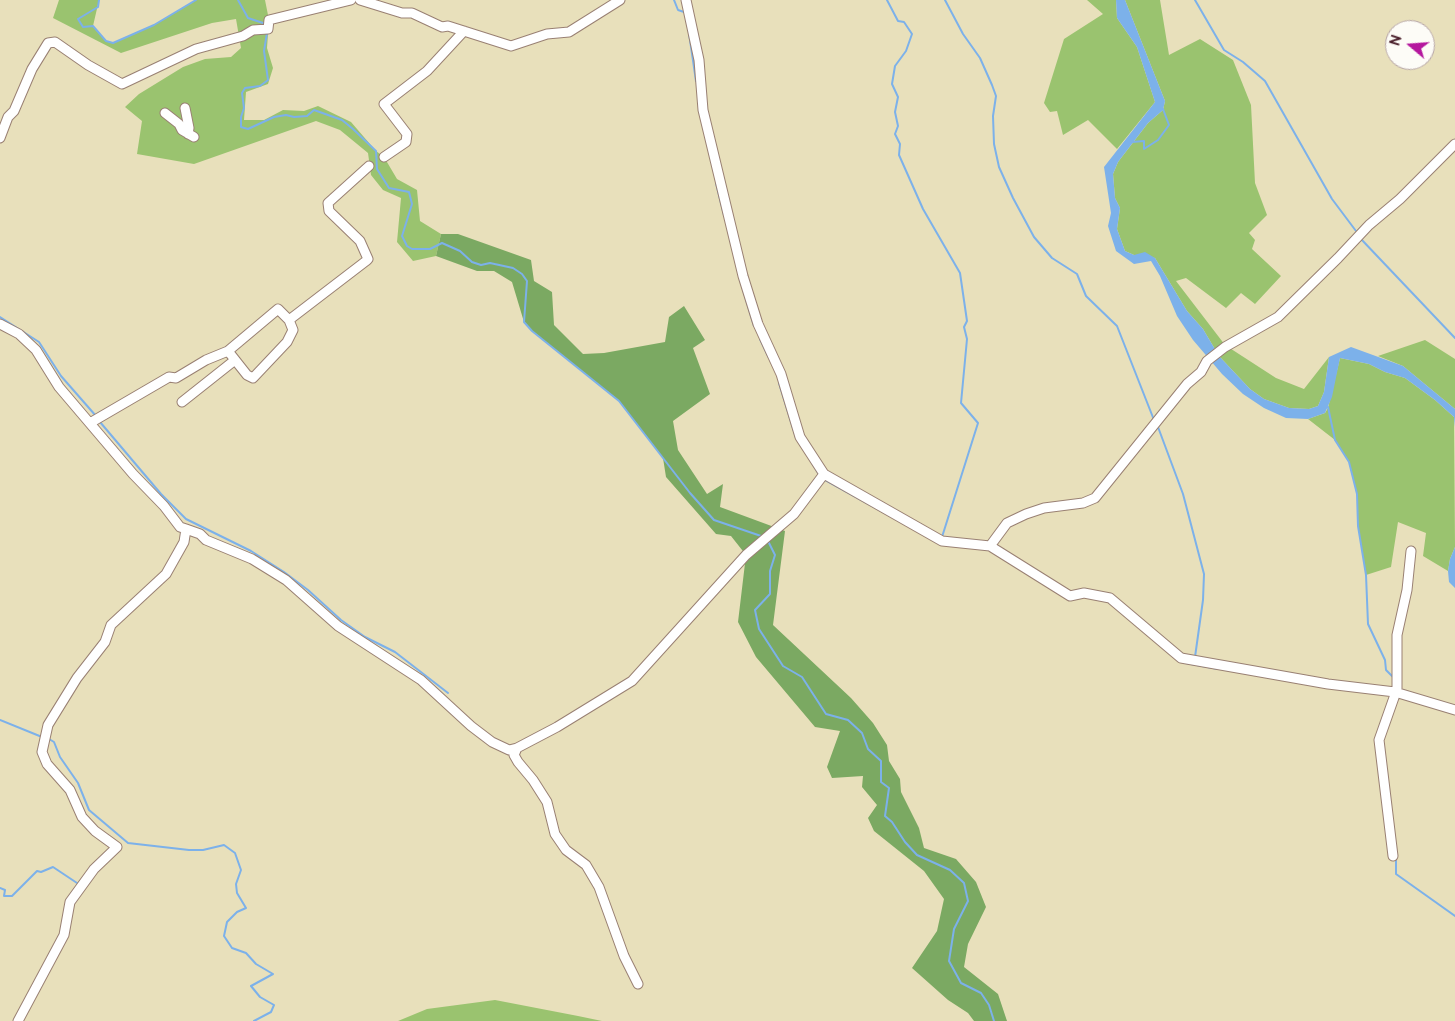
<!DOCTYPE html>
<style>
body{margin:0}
#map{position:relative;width:1455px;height:1021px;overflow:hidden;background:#e8e0bb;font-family:"Balsamiq Sans",sans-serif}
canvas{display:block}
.north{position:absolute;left:1385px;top:20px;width:50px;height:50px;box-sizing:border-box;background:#fdfcf7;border:1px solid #b5a4a5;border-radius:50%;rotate:288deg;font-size:14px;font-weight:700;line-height:20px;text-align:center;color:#4a1f2b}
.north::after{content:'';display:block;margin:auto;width:18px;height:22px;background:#b5179e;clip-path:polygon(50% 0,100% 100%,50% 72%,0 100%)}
</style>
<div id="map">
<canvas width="1455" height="1021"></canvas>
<div class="north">N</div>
</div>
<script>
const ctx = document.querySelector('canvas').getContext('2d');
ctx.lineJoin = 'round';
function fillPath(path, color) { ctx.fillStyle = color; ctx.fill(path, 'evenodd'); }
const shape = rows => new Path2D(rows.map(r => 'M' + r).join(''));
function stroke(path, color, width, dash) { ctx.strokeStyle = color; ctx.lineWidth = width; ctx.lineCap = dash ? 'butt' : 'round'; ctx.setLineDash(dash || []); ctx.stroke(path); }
fillPath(shape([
 [59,0,99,0,93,26,106,41,113,43,154,25,196,0,265,0,269,20,267,48,273,68,268,84,246,92,244,120,264,120,283,110,304,111,318,106,351,122,376,151,384,157,397,179,417,190,420,221,441,234,436,256,413,261,397,242,401,198,383,190,371,175,368,153,340,130,316,121,194,164,137,154,142,121,125,107,139,94,183,67,205,59,231,57,241,48,236,19,212,23,121,53,53,18],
 [1087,0,1116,0,1117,18,1137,47,1155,102,1117,149,1088,120,1063,135,1057,111,1050,112,1044,103,1064,39,1103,14],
 [1125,0,1160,0,1169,55,1200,39,1233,60,1251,105,1255,183,1267,215,1249,233,1255,240,1252,249,1281,276,1255,304,1241,293,1226,308,1186,278,1176,281,1225,345,1276,378,1304,389,1329,357,1324,392,1318,406,1309,409,1289,408,1264,399,1250,389,1219,356,1203,329,1187,311,1155,258,1134,255,1125,251,1117,229,1120,208,1115,198,1113,174,1118,162,1148,123,1163,110,1165,101],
 [1425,340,1455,359,1455,409,1403,366,1378,356],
 [1340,358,1369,364,1385,372,1405,378,1435,400,1454,417,1455,547,1450,559,1448,571,1423,556,1426,533,1398,522,1391,567,1366,575,1358,526,1357,494,1349,462,1335,440,1308,419,1325,413,1328,408],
 [495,1000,578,1016,602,1021,398,1021,427,1009]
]), '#9ac36f');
fillPath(shape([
 [441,234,458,234,531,260,534,281,552,292,554,325,583,354,604,353,665,342,669,317,684,306,705,340,693,348,710,394,673,421,678,450,707,494,723,484,720,507,785,531,773,625,851,698,873,723,887,745,889,761,900,779,901,792,919,828,924,848,956,859,976,882,986,907,968,944,964,967,998,994,1007,1021,974,1021,968,1013,948,1000,912,968,937,931,944,899,924,871,874,831,868,818,877,805,862,787,863,776,832,778,827,767,840,731,815,727,756,657,738,622,746,555,731,536,716,534,666,477,663,458,619,401,532,331,524,322,512,282,494,271,477,271,436,256]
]), '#7ba962');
fillPath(shape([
 [1116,0,1125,0,1165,101,1163,110,1148,123,1118,162,1113,174,1115,198,1120,208,1117,229,1125,251,1134,255,1145,252,1155,258,1187,311,1203,329,1219,356,1250,389,1264,399,1289,408,1309,409,1318,406,1324,392,1329,357,1351,347,1403,366,1455,409,1455,427,1454,417,1435,400,1405,378,1385,372,1369,364,1340,358,1332,397,1325,413,1308,419,1286,418,1264,408,1243,394,1222,374,1193,340,1177,316,1160,276,1151,261,1134,264,1116,251,1108,226,1111,213,1104,167,1155,102,1137,47,1117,18],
 [1455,547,1455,588,1449,582,1448,571,1450,559]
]), '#7cb1ea');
stroke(shape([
 [99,0,98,7,78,19,83,27,93,26,106,41,113,43,154,25,196,0],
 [238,0,248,18,266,24],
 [674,0,678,10,684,12],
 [887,0,898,21,904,22,912,34,906,51,895,66,892,84,898,97,895,112,898,126,895,134,900,144,899,155,923,209,960,273,967,321,964,327,967,339,961,403,978,423,942,537],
 [945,0,963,34,980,58,992,85,996,96,993,116,994,144,999,167,1013,198,1034,237,1052,258,1077,274,1086,296,1117,326,1154,420],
 [1195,0,1224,50,1243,62,1265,81,1332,199,1356,231],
 [267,33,264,51,268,80,260,86,245,88,242,93,244,108,241,117,241,127,248,129,274,117,286,115,294,117,307,116,314,110,342,120,353,129,376,151,377,169,389,188,409,192,412,204,402,236,407,246,412,249,430,249,442,243,460,251,472,262,481,265,490,263,513,268,522,274,527,281,524,322,532,331,619,401,690,493,714,520,764,537],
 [689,33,696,81],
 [1132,142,1144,141,1144,149,1158,140,1169,125,1163,109],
 [716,183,724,215],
 [1361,239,1455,338],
 [741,283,754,326],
 [0,317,39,342,61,376,96,416],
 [760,339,769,358],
 [779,383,796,438],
 [1328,407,1335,440,1349,462,1357,494,1358,526,1366,575,1368,624,1385,660,1386,670,1393,677],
 [100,422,161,494,186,519,251,551,284,572,308,590,341,620,365,637,395,652,448,693],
 [1158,427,1183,494,1204,574,1203,600,1195,657],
 [812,463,820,476],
 [823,479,915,530],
 [767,539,775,555,770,571,770,594,755,610,759,629,783,666,802,677,826,714,848,720,862,733,868,749,881,761,881,782,889,788,885,816,892,822,905,842,917,855,950,870,964,883,968,901,954,929,949,961,961,983,981,993,989,1005,994,1021],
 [1186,663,1218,669],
 [0,720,42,737],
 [49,739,54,742,60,757,78,783,89,810,128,843,189,850,203,850,224,845,235,853,241,870,236,884,237,893,246,908,237,912,227,922,224,936,232,948,246,953,256,964,273,974,251,986,260,997,274,1005,271,1012,254,1021],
 [1396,859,1396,874,1455,916],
 [0,888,5,890,4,896,12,896,37,871,41,872,53,867,80,885]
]), '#7cb1ea', 2);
const minor = shape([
 [360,0,402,13,412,13,442,27,448,26,511,46,547,34,569,32,620,0],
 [686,0,699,60,703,110,743,276,758,324,781,374,800,437,824,474,942,541,990,546,1070,596,1084,593,1110,598,1181,658,1328,684,1395,692,1455,710],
 [185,108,189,128,188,134],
 [165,113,179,124,182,130,194,137],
 [0,138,8,117,14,111,32,69,48,43,55,42,88,65,122,84,196,49,243,36,253,30,268,29,269,20,351,0],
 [384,157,406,142,407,134,384,104,427,71,464,31],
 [0,324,19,334,36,350,59,387,133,474,164,506,180,527,186,529,184,542,166,574,111,625,105,642,77,678,48,725,42,752,47,764,70,790,82,817,95,831,117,847,94,869,70,902,64,935,18,1021],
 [228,351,247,375,253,378,287,342,293,330,289,320],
 [182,402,235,360],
 [90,423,169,377,176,378,206,360,228,351,278,309,289,320,366,261,368,259,360,241,329,211,328,203,369,166],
 [186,529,200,534,206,540,252,559,286,580,338,626,421,680,471,726,492,742,509,750,517,748,557,727,632,681,746,555,794,514,824,474],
 [990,546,1007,523,1026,514,1044,508,1083,503,1095,498,1187,384,1201,372,1207,361,1225,347,1278,317,1338,258,1369,225,1400,199,1455,144],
 [517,748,514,755,518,762,533,780,547,802,555,834,566,850,586,865,599,887,624,956,638,984],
 [1393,856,1379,740,1397,689,1397,635,1407,590,1411,551]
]);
stroke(minor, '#998073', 11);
stroke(minor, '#fff', 9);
</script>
